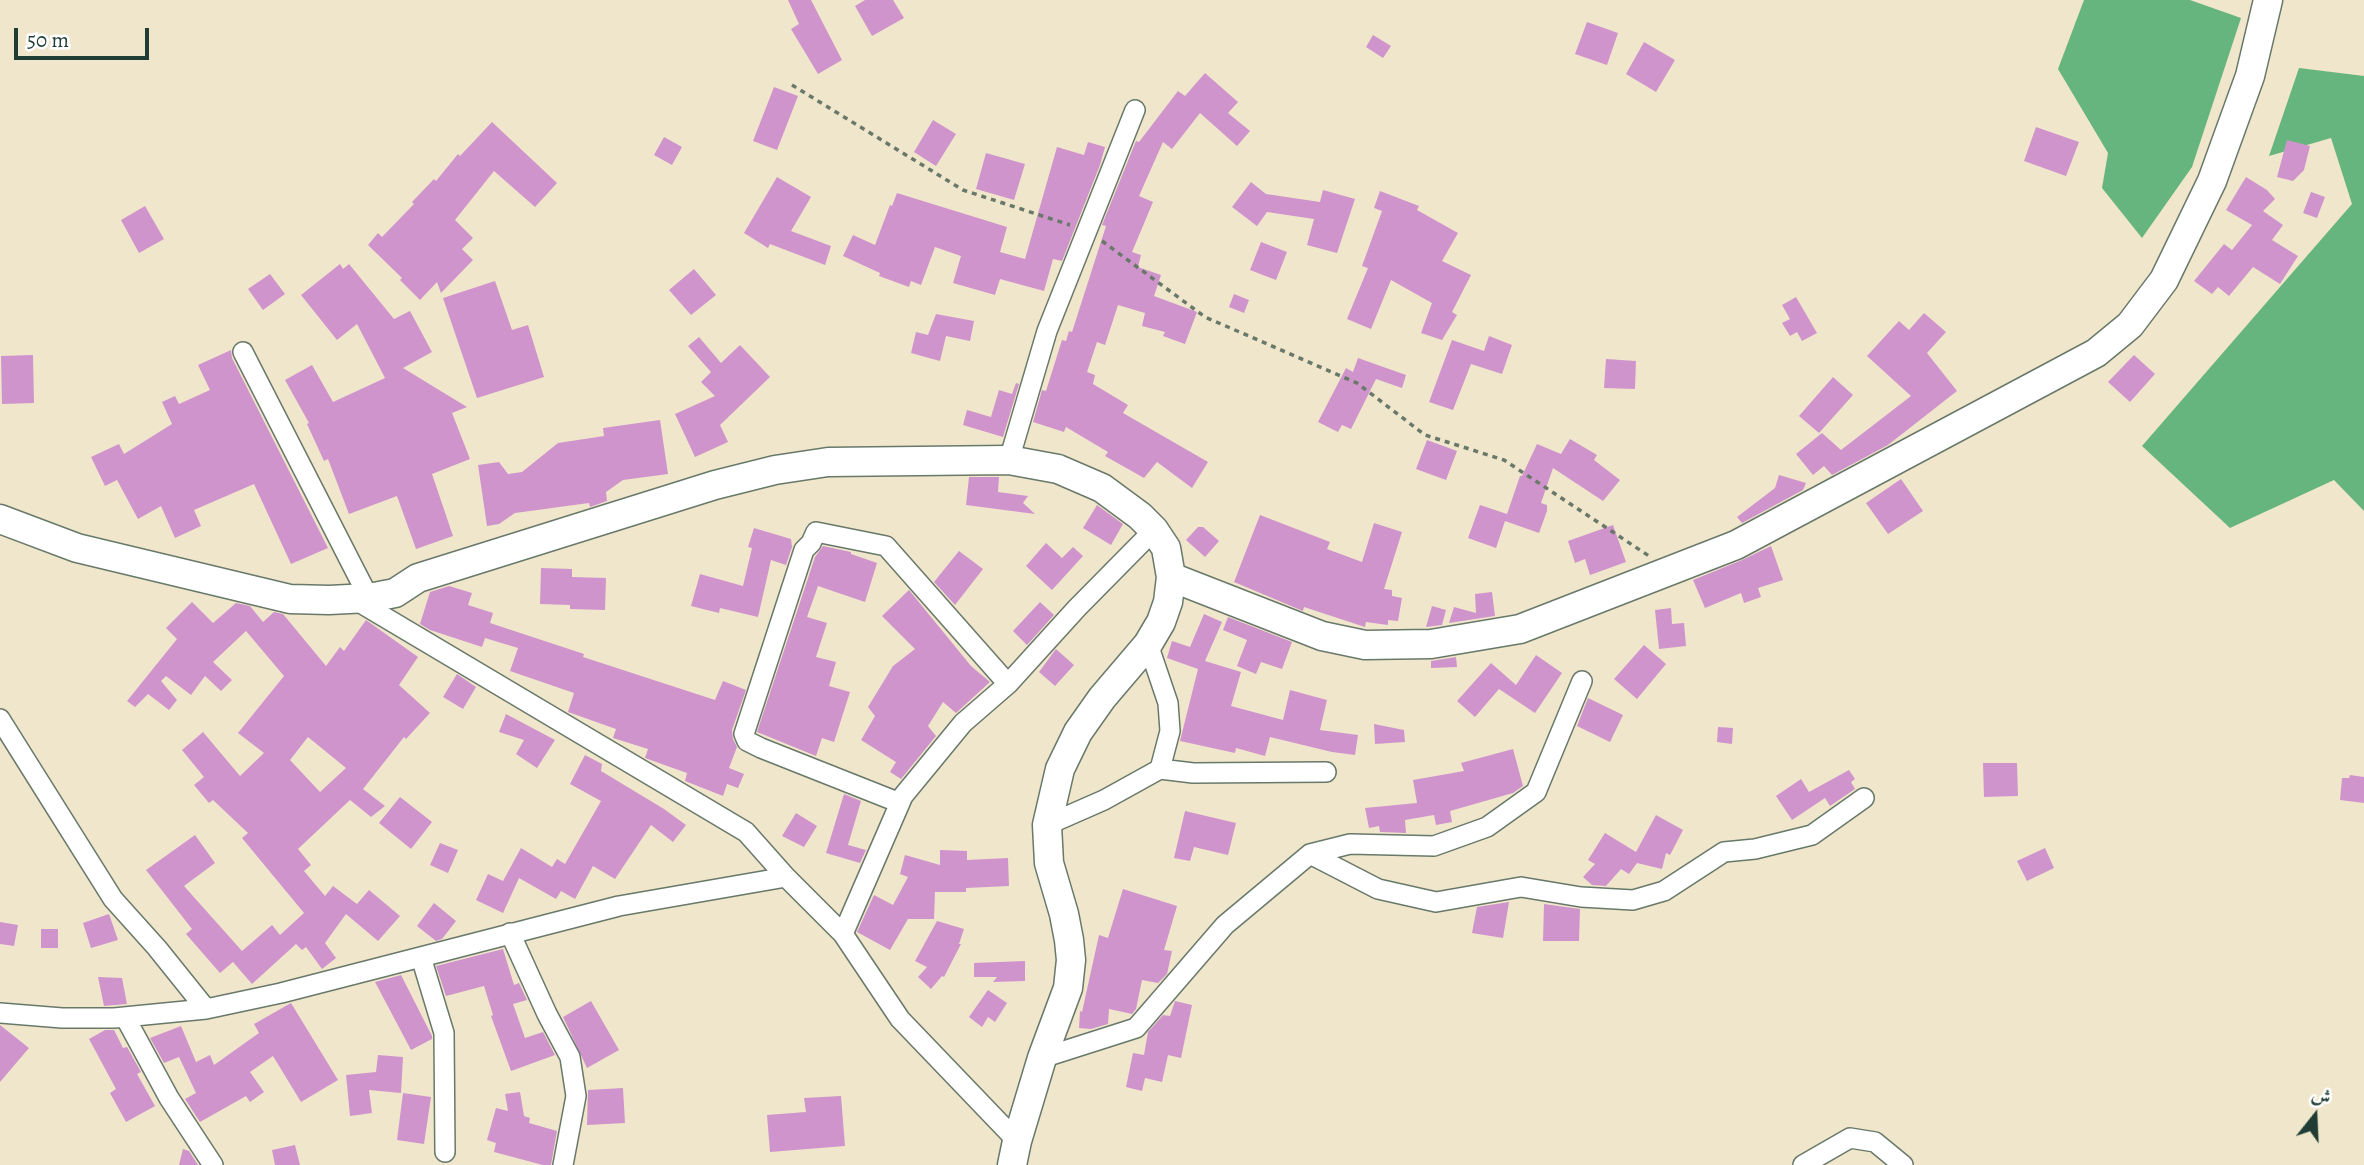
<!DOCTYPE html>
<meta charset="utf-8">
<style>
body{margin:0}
#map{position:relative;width:2364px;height:1165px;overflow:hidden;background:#f0e6cb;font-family:Alegreya,Amiri,serif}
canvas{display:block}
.north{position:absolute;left:2280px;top:1081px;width:70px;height:70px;-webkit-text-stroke:5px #fff;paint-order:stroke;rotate:18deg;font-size:19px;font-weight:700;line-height:28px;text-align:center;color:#1f3d34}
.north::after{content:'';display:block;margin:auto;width:24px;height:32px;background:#1f3d34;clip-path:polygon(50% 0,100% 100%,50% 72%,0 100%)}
.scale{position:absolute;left:14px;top:28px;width:135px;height:32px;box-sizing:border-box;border:4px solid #1f3d34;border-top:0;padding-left:9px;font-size:21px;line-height:24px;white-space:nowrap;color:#1f3d34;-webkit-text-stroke:5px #fff;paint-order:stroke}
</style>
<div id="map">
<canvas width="2364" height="1165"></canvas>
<div class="north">ش</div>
<div class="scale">50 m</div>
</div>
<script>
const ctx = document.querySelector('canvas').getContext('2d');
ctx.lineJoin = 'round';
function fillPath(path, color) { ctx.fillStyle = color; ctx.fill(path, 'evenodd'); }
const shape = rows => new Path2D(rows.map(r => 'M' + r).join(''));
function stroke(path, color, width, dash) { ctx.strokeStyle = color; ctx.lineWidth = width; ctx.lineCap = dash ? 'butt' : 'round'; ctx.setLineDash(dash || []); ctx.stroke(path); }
fillPath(shape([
 [2084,0,2190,0,2241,18,2192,167,2142,238,2102,188,2108,153,2058,69],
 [2299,68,2364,76,2364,511,2334,480,2230,528,2142,446,2352,204,2331,138,2269,156]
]), '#67b57e');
fillPath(shape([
 [788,0,811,0,842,60,818,74,791,29,799,24],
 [865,0,893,0,904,18,872,36,855,6],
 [1587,22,1618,33,1607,65,1575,54],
 [1373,35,1391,46,1383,58,1366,47],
 [1644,42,1675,60,1656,92,1626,74],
 [1205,73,1238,102,1228,113,1250,131,1237,146,1200,113,1172,149,1163,142,1139,196,1153,202,1132,252,1141,255,1138,267,1161,275,1154,296,1197,312,1185,344,1163,336,1165,332,1142,326,1145,313,1118,305,1105,345,1097,342,1087,372,1095,375,1093,384,1128,405,1123,413,1208,462,1192,488,1157,462,1144,478,1105,456,1108,452,1066,427,1064,432,1033,422,1042,390,1046,391,1062,340,1066,341,1069,331,1072,332,1106,226,1102,225,1136,141,1139,142,1178,91,1185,96],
 [774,87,798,96,777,150,753,141],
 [933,120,956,134,936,166,914,152],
 [492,122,557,183,535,207,494,171,455,220,473,238,462,249,473,260,441,293,437,282,420,300,400,280,402,278,368,245,378,233,382,237,414,204,412,202,434,179,436,181,458,154,460,156],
 [2036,127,2079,142,2066,176,2024,161],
 [664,137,682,147,672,165,654,155],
 [2287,140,2310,146,2304,170,2293,181,2277,177],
 [1088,142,1105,147,1100,165,1062,261,1053,259,1044,291,1000,279,995,295,953,283,961,256,935,247,921,285,911,281,909,287,879,276,880,273,843,256,853,235,875,245,890,205,892,206,897,193,1007,227,1000,252,1025,259,1057,147,1084,155],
 [986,153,1025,164,1014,200,976,189],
 [777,177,811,197,791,231,831,246,825,265,770,244,768,248,744,233],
 [2246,177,2267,190,2275,199,2263,211,2283,225,2272,240,2298,256,2280,284,2253,267,2229,296,2218,287,2212,294,2194,281,2224,244,2232,250,2252,225,2226,210],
 [1251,182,1266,194,1320,202,1323,190,1355,199,1337,253,1307,245,1314,219,1267,212,1257,226,1232,207],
 [1380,191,1419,206,1417,210,1458,233,1442,261,1471,275,1452,312,1457,315,1442,340,1421,333,1432,303,1391,280,1371,329,1347,319,1368,268,1362,266,1382,211,1374,208],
 [2311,192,2325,197,2317,218,2303,213],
 [145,206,164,239,139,253,121,220],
 [1261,242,1287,252,1276,280,1250,270],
 [340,264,343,269,349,264,394,319,410,311,432,352,403,368,467,407,452,413,470,459,432,474,453,536,416,549,397,496,349,514,328,459,324,461,307,424,309,423,285,380,312,365,333,402,385,378,357,324,337,340,301,295],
 [694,269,716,295,691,315,669,290],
 [270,274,285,294,263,310,248,289],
 [495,281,512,330,528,325,544,377,477,398,443,298],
 [1234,294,1249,300,1244,313,1229,307],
 [1796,297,1817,333,1802,341,1797,332,1790,336,1782,323,1790,319,1782,305],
 [1924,313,1946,332,1927,353,1957,391,1888,445,1832,475,1824,466,1813,475,1796,454,1822,433,1841,450,1911,396,1867,356,1899,321,1909,330],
 [936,314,974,321,970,341,946,336,940,361,911,353,916,332,928,335],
 [1489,336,1512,345,1502,374,1471,364,1453,410,1429,402,1452,340,1484,351],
 [699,337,721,363,740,345,770,377,720,425,728,442,695,457,675,414,715,396,701,382,711,372,688,346],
 [231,350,232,358,328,548,291,564,254,484,194,510,201,526,175,538,161,506,138,519,117,480,105,486,91,457,119,444,124,454,172,424,162,402,175,396,179,404,210,390,198,365],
 [33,355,34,403,2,404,1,356],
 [2134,355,2155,374,2130,402,2108,382],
 [1358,358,1406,375,1402,388,1376,379,1351,429,1342,425,1338,432,1318,422,1346,368,1353,372],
 [1606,359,1636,361,1635,389,1604,388],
 [1833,377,1853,395,1819,433,1799,416],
 [1016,383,1019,384,1003,437,963,425,967,410,991,417,999,390,1012,394],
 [660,420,668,474,623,480,606,492,607,501,590,507,589,503,515,513,499,524,487,526,478,465,499,462,508,474,522,472,558,443,604,436,603,428],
 [1570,439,1597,455,1594,460,1620,480,1603,501,1553,468,1541,503,1547,505,1547,511,1539,533,1505,521,1496,548,1468,538,1480,505,1507,514,1520,476,1522,476,1537,444,1561,454],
 [1427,440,1457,451,1446,480,1416,469],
 [1779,475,1806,483,1803,490,1742,523,1737,517,1775,488],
 [969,477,999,477,998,492,1028,496,1023,503,1035,514,966,505],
 [1901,479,1923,511,1888,534,1866,503],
 [1097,505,1123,524,1111,545,1083,528],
 [1260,515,1330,542,1327,549,1362,562,1374,523,1402,532,1384,589,1392,590,1392,596,1402,598,1398,621,1388,620,1388,625,1366,622,1365,627,1304,607,1303,611,1234,582],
 [1613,525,1626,562,1590,575,1585,559,1575,563,1568,541],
 [1198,527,1203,527,1219,541,1205,557,1186,540],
 [754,528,791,539,792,547,786,565,771,560,758,617,720,608,719,613,691,606,700,574,743,586,752,548,748,547],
 [1046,543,1062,558,1073,547,1083,556,1052,590,1026,566],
 [823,546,851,552,851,554,877,563,865,602,818,586,807,617,827,623,816,657,836,662,829,686,850,692,834,742,822,738,816,756,757,732,815,557],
 [1771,546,1783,580,1758,588,1761,597,1744,603,1741,593,1705,608,1693,580,1742,560],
 [959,551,983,569,955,605,934,582],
 [541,568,572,569,572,577,606,578,605,610,570,609,570,605,540,604],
 [449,586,472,593,468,605,493,613,490,623,584,654,583,657,715,700,723,681,746,690,732,730,733,739,737,747,729,768,744,774,738,788,727,784,723,796,685,781,687,773,645,758,648,749,613,738,616,729,568,712,574,693,510,671,518,648,485,638,482,647,430,630,420,624,430,592],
 [909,590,971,666,990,682,956,713,943,702,928,726,936,736,901,779,890,772,896,762,861,740,875,716,868,707,893,666,915,649,882,616],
 [1492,592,1495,616,1449,623,1454,607,1476,613,1475,594],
 [192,602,213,623,236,603,250,606,263,622,274,612,283,614,326,666,340,647,344,651,366,620,418,657,399,685,430,713,406,739,404,737,363,789,385,806,371,817,350,800,298,849,311,865,304,871,325,896,333,886,357,904,369,890,400,916,378,941,346,914,325,943,336,958,322,969,306,947,302,950,296,944,252,984,233,962,220,973,186,934,192,929,146,870,195,835,215,863,184,886,242,951,272,925,280,935,304,913,242,838,248,833,213,800,209,803,194,785,204,777,182,750,203,732,240,776,264,753,238,733,284,676,246,631,213,662,232,680,221,691,205,676,191,695,166,676,161,681,177,700,169,710,148,694,135,707,127,701,177,639,166,628],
 [308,737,346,768,320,792,290,760],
 [1040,602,1054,615,1027,645,1013,631],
 [1432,606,1446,610,1442,625,1426,627],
 [1671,608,1672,624,1684,623,1686,646,1659,649,1655,610],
 [1204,614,1222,622,1205,661,1241,672,1231,706,1283,720,1290,690,1327,700,1320,730,1358,735,1355,755,1332,752,1270,737,1265,756,1236,748,1235,753,1180,741,1198,669,1167,658,1172,641,1190,647],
 [1228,617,1292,642,1282,669,1261,662,1256,674,1237,666,1247,640,1223,630],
 [1644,645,1666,664,1637,699,1614,679],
 [1056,649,1074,665,1055,686,1039,672],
 [1536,655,1562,673,1535,713,1499,689,1475,717,1457,701,1491,663,1516,685],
 [1456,657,1457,667,1431,668,1431,661],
 [457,674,476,687,463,709,443,697],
 [1588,698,1623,715,1610,742,1577,726],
 [506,714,555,740,537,768,516,754,524,740,499,732],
 [1374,724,1404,730,1405,742,1375,744],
 [1718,727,1733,728,1732,744,1717,742],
 [1513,749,1523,786,1513,793,1450,811,1452,822,1436,825,1434,815,1405,820,1406,833,1380,832,1379,826,1369,828,1365,808,1417,803,1413,780,1464,771,1461,763],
 [585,755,602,764,601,771,664,809,686,825,673,842,651,825,615,879,593,866,575,899,561,891,556,899,519,878,503,913,476,900,488,874,503,881,521,848,552,867,557,859,565,864,601,801,570,784],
 [1983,763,2017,763,2018,796,1984,797],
 [1849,770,1855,779,1851,782,1855,789,1830,806,1825,798,1792,820,1776,796,1801,779,1809,792],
 [2350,775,2364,777,2364,803,2340,800,2342,778,2349,778],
 [844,794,861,801,848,845,866,850,860,863,826,853],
 [400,797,432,822,411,849,379,823],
 [1185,811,1236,823,1228,855,1194,847,1190,861,1174,858],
 [796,813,817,826,804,847,782,836],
 [1656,815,1683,830,1670,855,1666,853,1662,869,1637,863,1629,874,1621,869,1606,886,1592,885,1583,877,1595,864,1588,860,1605,833,1636,852],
 [440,843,458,850,448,873,430,865],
 [2045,848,2054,868,2027,881,2017,861],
 [940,850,967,851,967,860,1008,858,1009,886,966,888,966,892,935,892,934,919,908,919,890,950,857,932,874,895,893,905,908,877,900,874,905,855,940,865],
 [1123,889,1177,906,1164,950,1172,951,1167,974,1158,983,1142,980,1136,1009,1132,1014,1109,1009,1108,1024,1091,1029,1079,1028,1080,1011,1082,1012,1099,935,1108,938],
 [1509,902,1503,938,1472,933,1477,907],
 [434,903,456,921,442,939,436,941,417,926],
 [1544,904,1580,909,1579,941,1543,941],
 [109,914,118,940,91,948,83,923],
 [937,921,964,929,959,944,961,944,944,977,942,976,931,989,918,977,927,967,915,961],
 [0,922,18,925,14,946,0,944],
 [41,929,58,929,58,948,41,948],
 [503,949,514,985,519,983,527,1000,513,1004,525,1038,543,1032,555,1055,511,1071,491,1016,493,1015,484,986,446,996,436,966],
 [1025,961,1025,981,993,982,997,977,974,977,974,963],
 [401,975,432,1036,432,1039,411,1050,375,982],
 [98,977,122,978,127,1004,104,1006],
 [988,990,1007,1003,995,1022,988,1017,982,1027,969,1017],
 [591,1001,619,1050,587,1068,563,1017],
 [1175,1001,1192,1005,1181,1058,1168,1055,1162,1082,1145,1078,1142,1091,1126,1087,1133,1053,1144,1055,1148,1032,1163,1015,1170,1016],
 [291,1003,338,1080,301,1102,273,1056,250,1072,264,1092,250,1102,246,1096,200,1122,185,1099,196,1093,179,1057,164,1063,150,1038,181,1026,196,1062,210,1055,214,1065,259,1033,254,1024],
 [0,1025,29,1048,0,1082],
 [105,1030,114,1030,123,1048,127,1047,141,1072,137,1074,155,1106,126,1122,110,1093,116,1089,89,1039],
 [378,1055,403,1057,401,1093,369,1090,372,1113,350,1116,346,1075,376,1072],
 [623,1088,625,1123,587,1125,588,1090],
 [520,1092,524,1116,530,1118,529,1123,557,1131,551,1165,543,1165,494,1152,496,1143,487,1140,496,1108,508,1111,505,1094],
 [403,1093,431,1097,424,1144,397,1140],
 [841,1096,845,1146,770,1152,767,1115,806,1112,804,1098],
 [295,1145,300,1165,275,1165,272,1150],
 [183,1149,189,1151,198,1165,179,1165]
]), '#d094cd');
const street = shape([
 [243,352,369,598],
 [1009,460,1047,331,1135,110],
 [354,599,746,832,786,877],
 [1148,644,1168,703,1170,731,1160,769],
 [0,719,113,899,157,948,206,1009,281,993,619,906,786,877,843,934,900,1019,1017,1141],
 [900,803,761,748,747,741,744,734,804,550,811,543,816,532,886,546,1008,684],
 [1047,825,1104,800,1160,769,1193,773,1326,772],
 [1310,854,1378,889,1436,902,1521,887,1581,897,1633,900,1664,891,1724,852,1755,849,1812,835,1864,798],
 [510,933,547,1014,570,1057,576,1096,563,1165],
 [843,934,903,796,963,723,1008,684,1077,608,1154,530],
 [421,957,444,1033,445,1152],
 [0,1013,62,1018,114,1018,206,1009],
 [125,1017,169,1098,213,1165],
 [1042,1058,1136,1028,1225,925,1310,854,1350,844,1434,846,1487,827,1536,792,1582,681],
 [1803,1165,1850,1138,1875,1142,1903,1165]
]);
const secondary = shape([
 [0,519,77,548,290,599,329,600,369,598,395,593,418,578,715,485,775,470,828,462,1009,460,1058,469,1102,488,1140,516,1154,530,1166,548,1171,577,1168,602,1161,622,1148,644,1102,698,1078,732,1060,769,1047,825,1049,863,1064,914,1069,940,1071,960,1068,988,1042,1058,1017,1141,1012,1165],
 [1171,577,1322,636,1365,645,1431,644,1520,629,1736,545,2096,353,2130,325,2164,280,2212,181,2250,76,2268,0]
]);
stroke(street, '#687869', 22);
stroke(secondary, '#687869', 31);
stroke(shape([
 [792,85,963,190,1070,225],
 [1102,241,1205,317,1357,383,1425,435,1504,460,1649,556]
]), '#687869', 3.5, [5, 5]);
stroke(street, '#fff', 19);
stroke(secondary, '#fff', 28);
</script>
